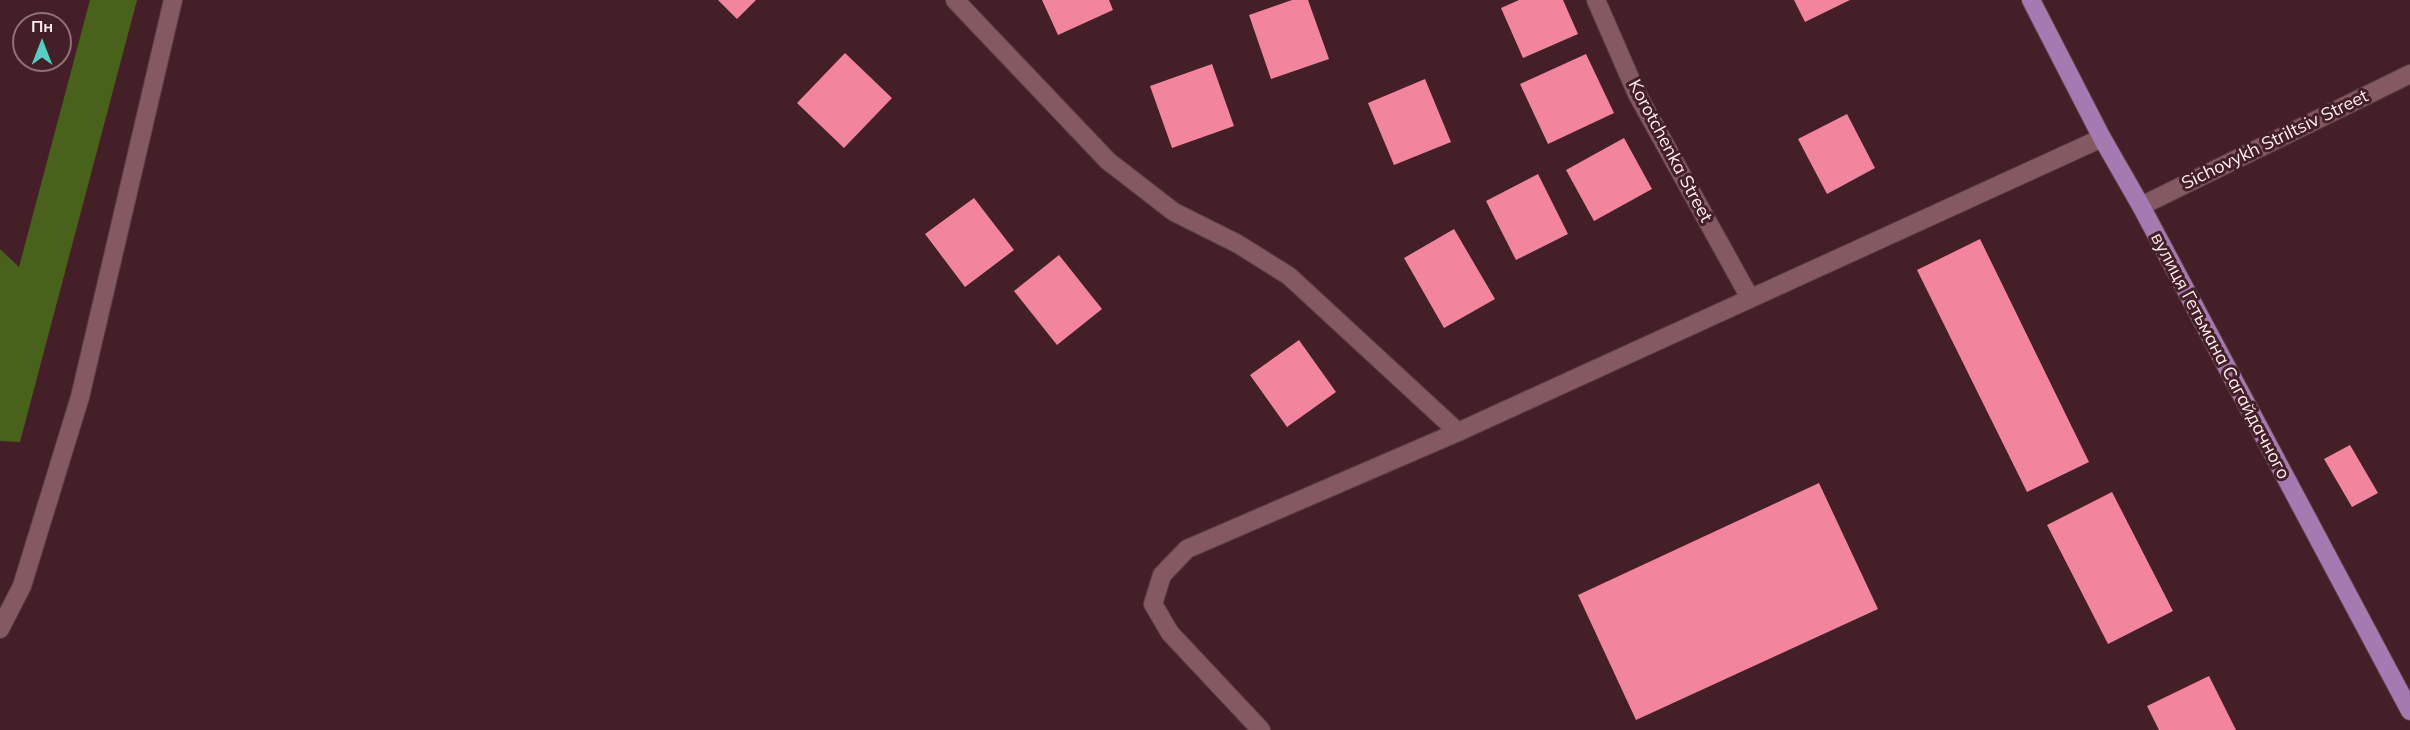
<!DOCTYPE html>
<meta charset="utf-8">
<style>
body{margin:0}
#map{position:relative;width:2410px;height:730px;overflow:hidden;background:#441f27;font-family:Mulish,sans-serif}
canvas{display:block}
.north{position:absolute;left:12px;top:12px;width:60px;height:60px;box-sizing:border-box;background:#441f27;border:2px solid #8e7277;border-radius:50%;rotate:0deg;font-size:16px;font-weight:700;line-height:24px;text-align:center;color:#feeef0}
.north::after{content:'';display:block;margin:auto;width:21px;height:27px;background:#56cec3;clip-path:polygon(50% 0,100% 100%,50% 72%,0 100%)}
</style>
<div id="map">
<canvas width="2410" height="730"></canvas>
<div class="north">Пн</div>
</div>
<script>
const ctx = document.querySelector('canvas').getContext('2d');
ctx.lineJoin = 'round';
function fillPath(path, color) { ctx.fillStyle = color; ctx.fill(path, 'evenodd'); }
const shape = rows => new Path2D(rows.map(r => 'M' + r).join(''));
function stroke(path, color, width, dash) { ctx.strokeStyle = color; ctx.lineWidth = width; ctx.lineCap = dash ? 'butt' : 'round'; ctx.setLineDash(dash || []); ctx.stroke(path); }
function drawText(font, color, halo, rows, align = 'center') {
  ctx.font = font + ' Mulish,sans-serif'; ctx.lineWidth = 6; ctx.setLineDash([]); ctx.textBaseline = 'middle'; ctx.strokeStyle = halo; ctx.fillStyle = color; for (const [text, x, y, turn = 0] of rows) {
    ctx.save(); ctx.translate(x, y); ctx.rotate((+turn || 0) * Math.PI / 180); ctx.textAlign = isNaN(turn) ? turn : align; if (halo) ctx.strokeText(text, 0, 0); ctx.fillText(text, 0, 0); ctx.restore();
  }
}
fillPath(shape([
 [90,0,137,0,20,442,0,441,0,249,19,267]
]), '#49621b');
fillPath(shape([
 [718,0,756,0,737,19],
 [1042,0,1109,0,1113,10,1058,35],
 [1292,0,1308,0,1329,59,1271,79,1249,15],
 [1519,0,1563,0,1578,34,1523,58,1501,8],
 [1794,0,1850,0,1805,22],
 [845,53,892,98,844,148,797,103],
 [1586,54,1614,113,1548,144,1520,84],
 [1212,64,1234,126,1172,148,1150,86],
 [1425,79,1451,142,1394,165,1368,103],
 [1847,114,1875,168,1827,194,1798,139],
 [1624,138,1652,189,1594,221,1566,170],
 [1538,174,1568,234,1516,260,1486,201],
 [974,198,1014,250,965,287,925,234],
 [1454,229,1495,299,1444,328,1404,258],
 [1980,239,2089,462,2027,492,1917,270],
 [1059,255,1102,309,1057,345,1014,291],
 [1299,340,1336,392,1287,427,1250,375],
 [2350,445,2378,493,2352,507,2324,459],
 [1819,483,1878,609,1636,720,1578,595],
 [2112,492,2173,611,2108,644,2047,525],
 [2209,676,2236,730,2159,730,2147,706]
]), '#f2859d');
const minor = shape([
 [955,0,1108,161,1174,212,1238,244,1289,276,1458,432],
 [1596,0,1637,94,1750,298],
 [2141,206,2410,74],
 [0,629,22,586,80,397,173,0],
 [1261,730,1170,633,1153,604,1162,575,1187,549,1458,432,2102,138]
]);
const major = shape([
 [2031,0,2102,138,2141,206,2410,711]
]);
stroke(minor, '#5c3e46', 20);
stroke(major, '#5c3e46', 20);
stroke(minor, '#845961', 18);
stroke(major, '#a57ab0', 18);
drawText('18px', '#feeef0', '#441f27', [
 ["Sichovykh Striltsiv Street",2275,140,-26],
 ["Korotchenka Street",1670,151,62],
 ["вулиця Гетьмана Сагайдачного",2220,356,62]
]);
</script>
